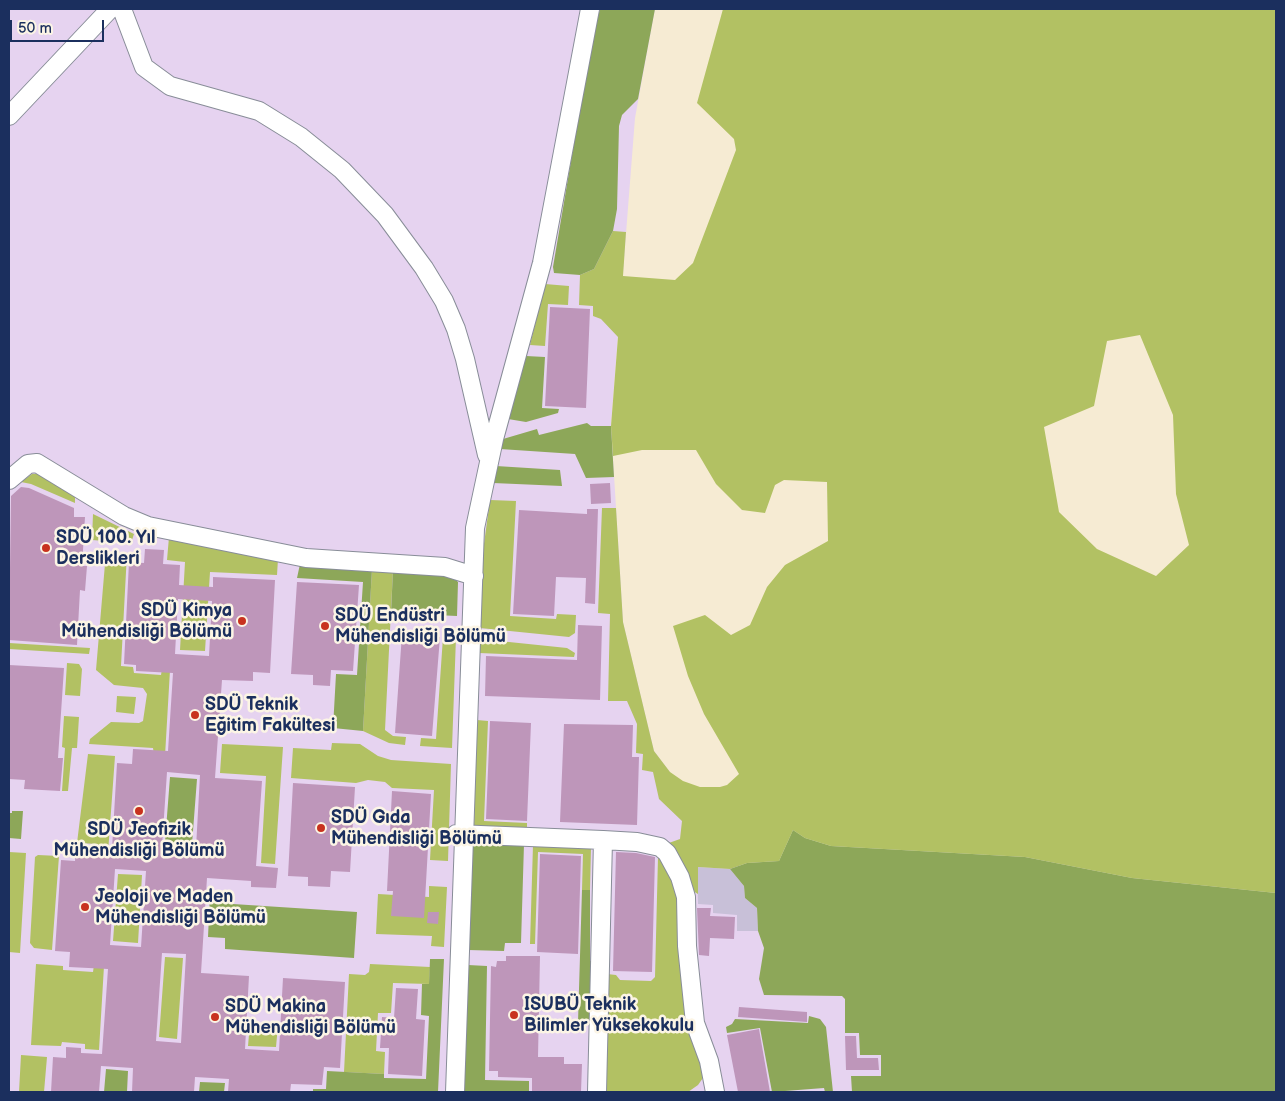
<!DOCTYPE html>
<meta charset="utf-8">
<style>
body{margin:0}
#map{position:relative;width:1285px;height:1101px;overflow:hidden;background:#f6ebd3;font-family:"Balsamiq Sans",sans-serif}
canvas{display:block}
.frame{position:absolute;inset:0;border:10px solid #1b2f5e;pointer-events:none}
.scale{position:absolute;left:10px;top:20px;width:94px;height:22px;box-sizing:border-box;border:2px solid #1b2f5e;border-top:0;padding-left:6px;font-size:15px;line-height:18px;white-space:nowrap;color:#1b2f5e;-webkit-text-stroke:4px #fcf5e5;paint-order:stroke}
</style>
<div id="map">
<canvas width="1285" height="1101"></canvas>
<div class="frame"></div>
<div class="scale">50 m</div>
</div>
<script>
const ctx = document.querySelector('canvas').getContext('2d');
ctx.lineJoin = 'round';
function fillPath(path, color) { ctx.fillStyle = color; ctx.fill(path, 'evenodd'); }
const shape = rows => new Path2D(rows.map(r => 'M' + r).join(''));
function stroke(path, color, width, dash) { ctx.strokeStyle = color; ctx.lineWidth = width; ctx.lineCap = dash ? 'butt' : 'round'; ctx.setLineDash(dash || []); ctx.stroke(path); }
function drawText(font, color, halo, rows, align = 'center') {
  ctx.font = font + ' "Balsamiq Sans",sans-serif'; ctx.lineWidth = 5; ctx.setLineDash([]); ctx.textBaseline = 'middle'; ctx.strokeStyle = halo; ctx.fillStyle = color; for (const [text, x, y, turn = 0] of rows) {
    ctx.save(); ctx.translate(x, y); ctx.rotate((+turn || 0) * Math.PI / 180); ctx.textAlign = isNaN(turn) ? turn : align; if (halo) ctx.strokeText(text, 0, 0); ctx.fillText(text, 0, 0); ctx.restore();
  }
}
fillPath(shape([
 [9,9,655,9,635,118,611,426,623,622,654,751,747,874,1118,1092,9,1092]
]), '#e6d3f0');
fillPath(shape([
 [697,867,730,869,744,886,745,898,757,908,758,931,737,931,737,915,713,913,713,905,698,904]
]), '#c8c0d8');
fillPath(shape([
 [723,9,1276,9,1276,893,1132,878,1025,857,831,846,805,838,793,830,779,861,747,863,730,869,698,867,698,894,693,891,666,844,680,839,682,821,659,799,653,772,642,770,643,754,636,753,637,724,627,701,608,701,610,614,598,613,602,508,616,508,623,622,654,751,670,772,683,781,700,787,720,787,727,785,739,774,704,714,688,676,673,626,705,615,731,635,750,625,767,587,785,565,828,541,827,482,784,480,775,485,765,513,742,510,716,484,696,450,642,450,613,456,611,426,618,337,601,319,593,316,593,306,579,305,580,275,594,269,613,231,626,232,623,276,675,280,693,263,736,150,734,139,697,103],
 [1140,335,1173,415,1176,494,1189,545,1156,576,1097,549,1059,512,1044,427,1094,406,1107,341],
 [545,284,569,286,568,305,548,304,545,346,530,345],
 [32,474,40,474,75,496,75,503,31,484,21,482],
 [490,500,516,501,510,616,556,619,557,614,576,615,575,633,569,637,480,628,483,551],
 [93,514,134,534,131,543,92,540],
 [169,537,278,559,277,575,210,572,205,651,180,650,185,562,167,560],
 [106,552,127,553,121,666,133,667,134,673,161,675,162,669,170,670,165,756,154,755,153,748,89,744,90,739,111,722,139,723,143,721,147,694,143,688,114,685,96,670],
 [372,569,393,570,385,730,393,736,406,737,405,745,389,743,363,731],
 [443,637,456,637,452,748,420,746,421,738,436,739],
 [480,639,567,648,575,653,574,657,479,653],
 [9,643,90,648,89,654,9,649],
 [67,663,79,664,82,669,80,696,65,695],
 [117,696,136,697,134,714,116,712],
 [64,716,79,717,77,748,72,748,68,791,62,791,65,748,62,747],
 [477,720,488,721,484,821,527,823,527,829,474,827],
 [332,743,360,744,378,756,391,760,451,764,448,861,430,860,434,790,392,788,385,782,368,780,356,783,291,778,293,748,331,750],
 [222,744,283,747,275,864,261,863,266,776,220,773],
 [88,754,115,756,108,853,98,852,98,844,77,843],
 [533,845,591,847,590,890,582,890,583,854,538,852,535,944,530,944],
 [9,852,26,853,20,953,9,952],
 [38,855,59,856,52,950,34,948,30,943,35,857],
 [658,857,662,859,677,881,705,1075,698,1085,688,1092,605,1092,607,974,616,975,620,980,651,981,655,977],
 [118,874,142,875,138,943,113,941],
 [429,886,447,887,444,947,431,946,432,936,376,934,378,894,429,897],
 [165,957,183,958,177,1039,159,1037],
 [36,964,63,966,63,970,93,972,94,965,104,966,99,1050,85,1049,85,1044,62,1042,61,1046,31,1045],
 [370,964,430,967,429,984,393,983,391,1013,378,1013,376,1051,385,1052,384,1074,344,1072,349,974,365,975,369,972],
 [250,1023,278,1025,276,1047,248,1046],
 [21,1055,47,1057,44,1092,19,1092]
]), '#b2c163');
fillPath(shape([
 [600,9,655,9,638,99,622,115,619,126,617,209,613,231,594,269,580,275,554,273,553,267,590,49],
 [526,356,545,357,542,408,559,409,558,413,526,422,508,419],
 [587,423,591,426,611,426,614,477,586,478,575,454,500,449,503,439,537,429,539,435],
 [496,466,560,470,562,486,493,483],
 [300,564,372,569,363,731,333,728,336,674,357,675,363,582,297,578],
 [393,570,451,576,458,582,457,616,391,613],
 [170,777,197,779,192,844,165,842],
 [12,811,23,811,21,839,9,838,9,813,12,813],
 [793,830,805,838,831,846,1025,857,1132,878,1276,893,1276,1092,852,1092,851,1076,881,1076,881,1055,860,1055,859,1033,845,1033,845,999,842,996,764,995,759,979,764,948,758,931,757,908,745,898,744,886,730,869,747,863,779,861],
 [473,842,524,844,521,943,505,943,504,951,468,950],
 [582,890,590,890,590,961,593,961,592,1019,589,1022,578,1022],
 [210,894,233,904,357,912,354,958,225,949,225,938,208,937],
 [430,959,444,959,438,1092,313,1092,313,1089,326,1089,327,1071,384,1074,384,1078,426,1079,429,1016,421,1015,422,984,429,984],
 [468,965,487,966,485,1080,529,1081,529,1092,462,1092],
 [809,1016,820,1019,826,1027,833,1092,825,1092,824,1088,772,1092,760,1028,727,1033,726,1027,732,1024,735,1019,808,1023],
 [106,1069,128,1071,127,1092,104,1092],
 [200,1082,225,1083,224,1092,199,1092]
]), '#8da759');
fillPath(shape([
 [550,307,590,309,586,408,545,406],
 [610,483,611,503,591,504,590,484],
 [21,487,29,488,74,508,74,517,85,517,82,566,87,566,85,591,80,590,77,645,9,640,11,496],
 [587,509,598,509,595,604,585,603,586,578,556,577,554,616,513,614,519,510,587,514],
 [145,549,164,550,163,564,180,565,179,585,213,587,213,577,275,580,270,673,253,672,253,681,222,680,215,778,262,781,256,866,278,868,276,888,251,887,251,881,207,878,201,973,249,976,245,1049,279,1051,283,978,345,982,340,1068,324,1067,322,1085,291,1084,290,1092,228,1092,229,1079,195,1077,194,1092,132,1092,133,1068,101,1066,99,1092,51,1092,53,1057,66,1058,66,1047,81,1048,81,1053,102,1054,108,969,69,967,70,952,55,951,61,860,75,861,76,846,112,849,117,763,132,764,133,749,168,751,173,673,136,671,136,665,124,664,129,562,144,563],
 [178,599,212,601,209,656,175,654],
 [167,772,200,775,196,848,162,846],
 [115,869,146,871,141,947,110,945],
 [162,953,186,954,181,1043,156,1041],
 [297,582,359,585,353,671,331,670,330,686,313,685,313,675,291,674],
 [578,625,602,626,600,700,485,696,486,656,577,660],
 [402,634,440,637,432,736,395,733],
 [9,665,64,668,58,758,63,758,60,791,24,789,25,780,9,779],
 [490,721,531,723,527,821,486,819],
 [564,724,633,725,632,757,639,757,637,825,560,822],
 [293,783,355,787,350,872,331,871,330,887,308,886,308,877,288,876],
 [392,791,431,794,424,918,391,916,393,891,387,891],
 [616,852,636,853,655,857,652,972,613,971],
 [540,854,581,856,578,954,537,952],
 [697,908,711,908,710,916,735,917,734,939,710,938,709,956,699,955],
 [428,912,439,912,438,924,427,923],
 [506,956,540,956,538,1057,564,1057,564,1064,582,1064,581,1092,532,1092,532,1078,498,1077,498,1071,489,1071,491,966,496,967,497,961,506,961],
 [396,988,418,989,416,1019,425,1020,422,1076,388,1074,389,1048,380,1048,382,1017,394,1018],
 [739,1007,807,1012,807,1022,738,1017],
 [759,1029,770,1092,738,1092,727,1035],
 [845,1036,856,1036,857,1058,878,1058,879,1070,846,1070]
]), '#be96ba');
const minor = shape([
 [122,9,144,67,170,86,259,111,301,137,342,170,385,215,424,268,444,301,456,329,465,359,487,455],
 [9,116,110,9],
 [9,480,28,464,37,463,124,516,148,526,306,558,445,567,474,576],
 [456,834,603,840,597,1092],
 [603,840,637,842,660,847,667,853,680,877,686,897,687,946,695,1023,709,1061,715,1092],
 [455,1092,475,528,494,439,542,263,590,9]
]);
stroke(minor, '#888d98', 20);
stroke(minor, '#fff', 18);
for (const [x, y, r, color] of [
 [46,548,5,"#c8321e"],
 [242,621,5,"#c8321e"],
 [325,626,5,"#c8321e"],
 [195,715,5,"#c8321e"],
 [139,811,5,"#c8321e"],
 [321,828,5,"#c8321e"],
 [85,907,5,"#c8321e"],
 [514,1015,5,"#c8321e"],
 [215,1017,5,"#c8321e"]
]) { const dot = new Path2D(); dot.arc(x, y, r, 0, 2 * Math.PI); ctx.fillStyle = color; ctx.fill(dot); stroke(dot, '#fcf5e5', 2); }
drawText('bold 18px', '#1b2f5e', '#fcf5e5', [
 ["SDÜ 100. Yıl",56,538],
 ["Derslikleri",56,559],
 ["SDÜ Kimya",232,611,"right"],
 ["Mühendisliği Bölümü",232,632,"right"],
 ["SDÜ Endüstri",335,616],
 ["Mühendisliği Bölümü",335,637],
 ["SDÜ Teknik",205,705],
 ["Eğitim Fakültesi",205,726],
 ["SDÜ Gıda",331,818],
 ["Mühendisliği Bölümü",331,839],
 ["SDÜ Jeofizik",139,830,"center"],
 ["Mühendisliği Bölümü",139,851,"center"],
 ["Jeoloji ve Maden",95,897],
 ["Mühendisliği Bölümü",95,918],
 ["ISUBÜ Teknik",524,1005],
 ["Bilimler Yüksekokulu",524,1026],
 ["SDÜ Makina",225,1007],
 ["Mühendisliği Bölümü",225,1028]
], 'left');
</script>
